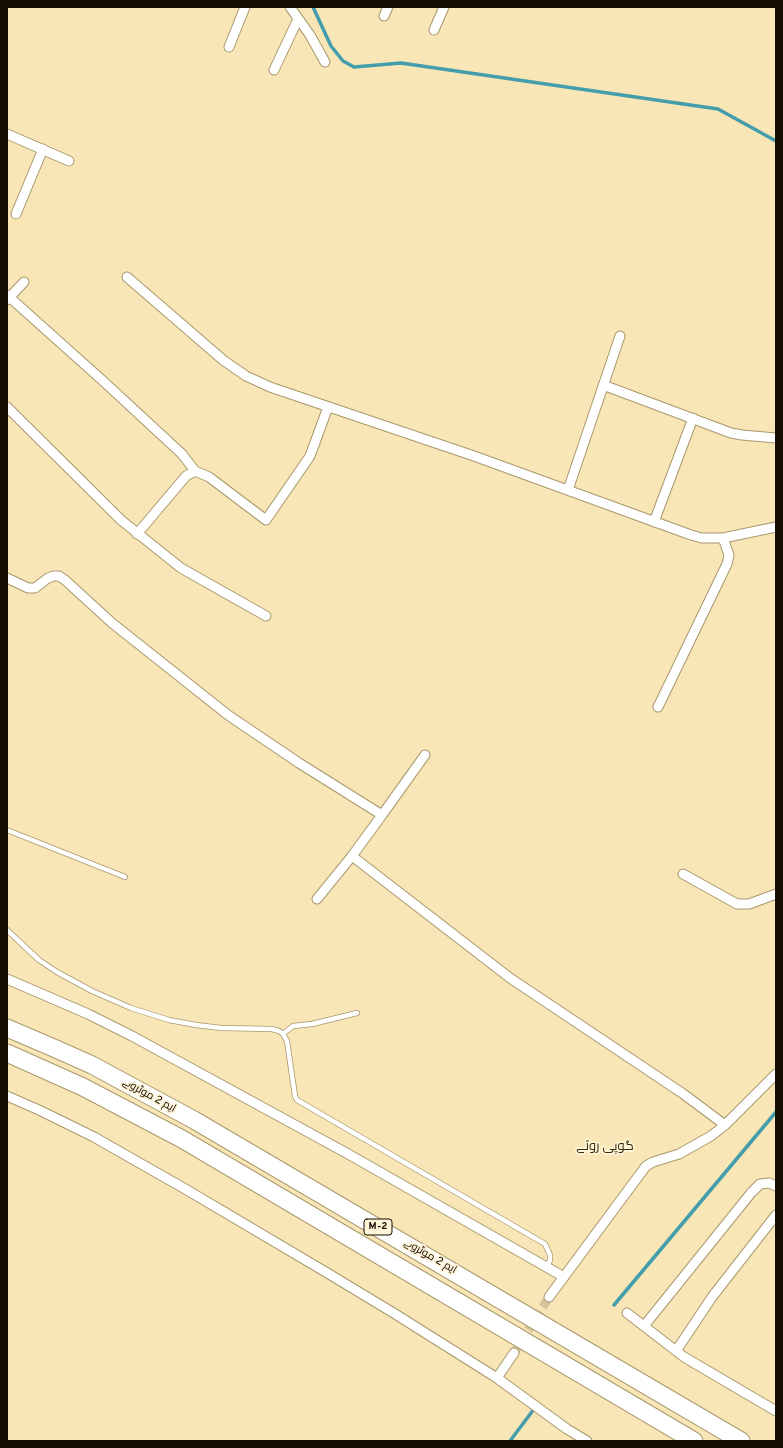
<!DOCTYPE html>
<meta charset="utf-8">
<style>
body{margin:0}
#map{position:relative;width:783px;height:1448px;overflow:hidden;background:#f8e6b7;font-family:Overpass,sans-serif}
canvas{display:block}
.frame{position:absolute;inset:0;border:8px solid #140d01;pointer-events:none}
</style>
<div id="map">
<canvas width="783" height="1448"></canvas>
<div class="frame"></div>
</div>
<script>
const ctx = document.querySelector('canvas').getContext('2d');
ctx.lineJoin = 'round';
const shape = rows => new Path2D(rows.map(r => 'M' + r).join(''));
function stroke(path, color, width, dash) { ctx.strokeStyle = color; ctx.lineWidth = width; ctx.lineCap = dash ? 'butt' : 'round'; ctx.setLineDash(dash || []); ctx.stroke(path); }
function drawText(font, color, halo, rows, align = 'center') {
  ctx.font = font + ' Overpass,Cairo,sans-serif'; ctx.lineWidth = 3.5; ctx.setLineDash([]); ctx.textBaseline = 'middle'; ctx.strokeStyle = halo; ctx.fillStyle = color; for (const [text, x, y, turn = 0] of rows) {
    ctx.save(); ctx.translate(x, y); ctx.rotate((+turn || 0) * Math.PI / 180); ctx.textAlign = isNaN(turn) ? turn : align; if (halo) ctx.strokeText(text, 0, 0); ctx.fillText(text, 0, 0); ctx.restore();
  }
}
stroke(shape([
 [313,7,331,46,343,61,354,67,401,63,718,109,776,141],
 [614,1305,776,1112],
 [510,1441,534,1409]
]), '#449daa', 3.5);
stroke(shape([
 [514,1353,549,1297]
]), '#d6c59c', 9, [9, 4.5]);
const service = shape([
 [7,830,125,877],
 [7,930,39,960,57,972,92,991,131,1008,169,1020,196,1025,221,1028,272,1029,279,1031,283,1034],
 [357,1013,312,1024,293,1026,283,1034,287,1041,295,1096,297,1100,545,1244,550,1255,550,1260,547,1268]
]);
const minor = shape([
 [290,7,310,35,325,62],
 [384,16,388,7],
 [434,30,444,7],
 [229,47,245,7],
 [274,70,298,19],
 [7,134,69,161],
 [16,214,43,149],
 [127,277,223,360,246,376,270,387,474,456,691,535,702,538,723,538,776,527],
 [7,295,102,380,182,454,195,471],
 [7,300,24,282],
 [603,385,731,433,742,435,776,438],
 [7,407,121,520,181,568,266,616],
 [568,490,620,336],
 [654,522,693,418],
 [137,534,186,476,195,471,209,477,266,520,310,456,328,407],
 [7,578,28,588,35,588,48,578,53,576,59,576,65,580,112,623,228,715,299,763,382,815,352,856,510,978,682,1093,725,1125],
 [658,707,727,564,729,555,723,538],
 [382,815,425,755],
 [683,874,737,904,749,904,776,894],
 [317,899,352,856],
 [7,979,88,1014,132,1036,350,1155,564,1277],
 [7,1096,39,1110,94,1137,187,1190,324,1271,392,1312,497,1378,567,1429,587,1441],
 [549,1297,646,1166,653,1162,679,1154,711,1136,725,1125,776,1074],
 [627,1313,684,1357,776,1411],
 [644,1326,751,1193,760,1184,769,1183,776,1186],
 [676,1351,712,1297,776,1215],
 [497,1378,514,1353]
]);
const motorway = shape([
 [7,1028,56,1049,92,1065,194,1120,741,1441],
 [7,1053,83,1087,182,1139,694,1441]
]);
stroke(service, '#a9986c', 6);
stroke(minor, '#a9986c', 11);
stroke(motorway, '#a9986c', 19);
stroke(service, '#fff', 4.5);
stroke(minor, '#fff', 9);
stroke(motorway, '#fff', 17);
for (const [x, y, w] of [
 [378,1227,28]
]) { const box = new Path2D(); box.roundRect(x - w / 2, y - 8, w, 16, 3); ctx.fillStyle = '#fff4d8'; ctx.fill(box); stroke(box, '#140d01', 1); }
drawText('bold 10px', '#140d01', null, [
 ["M-2",378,1227]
]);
drawText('11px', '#140d01', '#fff4d8', [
 ["ایم 2 موٹروے",149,1096,29],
 ["ایم 2 موٹروے",430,1257,30]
]);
drawText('13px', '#372b09', '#fff4d8', [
 ["گوپی روئے",605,1147]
]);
</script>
